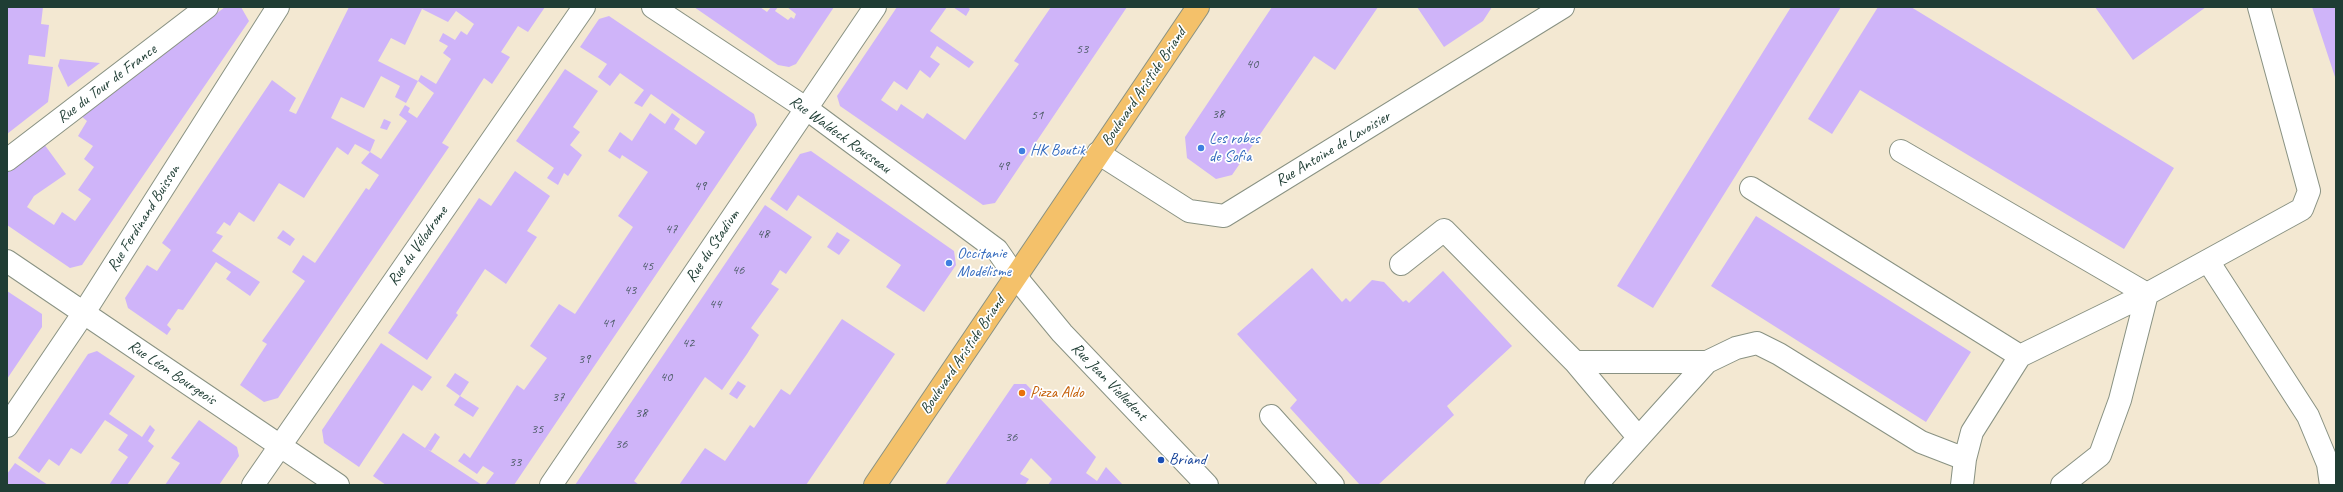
<!DOCTYPE html>
<meta charset="utf-8">
<style>
body{margin:0}
#map{position:relative;width:2343px;height:492px;overflow:hidden;background:#f3e8d2;font-family:Caveat,sans-serif}
canvas{display:block}
.frame{position:absolute;inset:0;border:8px solid #1f3d34;pointer-events:none}
</style>
<div id="map">
<canvas width="2343" height="492"></canvas>
<div class="frame"></div>
</div>
<script>
const ctx = document.querySelector('canvas').getContext('2d');
ctx.lineJoin = 'round';
function fillPath(path, color) { ctx.fillStyle = color; ctx.fill(path, 'evenodd'); }
const shape = rows => new Path2D(rows.map(r => 'M' + r).join(''));
function stroke(path, color, width, dash) { ctx.strokeStyle = color; ctx.lineWidth = width; ctx.lineCap = dash ? 'butt' : 'round'; ctx.setLineDash(dash || []); ctx.stroke(path); }
function drawText(font, color, halo, rows, align = 'center') {
  ctx.font = font + ' Caveat,sans-serif'; ctx.lineWidth = 3.5; ctx.setLineDash([]); ctx.textBaseline = 'middle'; ctx.strokeStyle = halo; ctx.fillStyle = color; for (const [text, x, y, turn = 0] of rows) {
    ctx.save(); ctx.translate(x, y); ctx.rotate((+turn || 0) * Math.PI / 180); ctx.textAlign = isNaN(turn) ? turn : align; if (halo) ctx.strokeText(text, 0, 0); ctx.fillText(text, 0, 0); ctx.restore();
  }
}
fillPath(shape([
 [7,7,43,7,41,24,49,25,45,57,29,55,28,64,53,67,48,102,7,134],
 [225,7,241,7,249,21,82,265,70,268,7,225,7,172,44,144,66,174,34,196,27,207,54,225,62,212,75,221,91,199,78,190,94,167,84,159,93,146,78,136,87,121,81,116],
 [349,7,545,7,528,32,518,26,501,52,510,57,492,84,484,78,442,143,449,147,278,398,264,402,240,385,267,344,262,341,305,281,292,272,303,255,315,263,366,188,369,190,379,175,361,163,370,152,355,144,348,155,337,147,304,198,279,183,254,222,239,212,230,226,224,222,216,233,223,236,212,251,260,282,250,296,226,279,231,272,216,262,183,310,178,309,167,325,171,329,167,335,128,308,125,298,147,265,157,271,171,250,162,243,272,80,296,98,289,111,296,114],
 [422,9,448,22,456,11,474,24,467,35,461,31,455,40,443,33,439,41,448,46,443,53,451,59,436,84,421,75,418,81,434,93,417,118,408,112,410,108,405,105,399,115,407,121,381,159,370,152,375,140,331,118,341,97,364,108,381,76,400,86,395,97,406,103,418,81,378,61,391,38,405,45],
 [694,7,760,7,767,12,771,7,778,7,775,11,788,20,791,17,794,19,796,14,787,7,834,7,796,64,789,67,778,65],
 [897,7,947,7,930,31,974,62,969,68,937,46,930,57,940,64,930,78,920,70,907,90,894,81,881,100,897,111,901,104,923,119,927,113,965,140,1019,64,1014,61,1051,7,1127,7,995,203,983,205,840,106,837,96],
 [953,7,967,7,970,9,966,16],
 [1272,7,1378,7,1335,70,1314,56,1232,175,1216,179,1187,158,1185,137],
 [1417,7,1492,7,1483,21,1444,47],
 [1791,7,1841,7,1653,308,1617,286],
 [1878,7,1911,7,2174,168,2124,249,1860,90,1832,134,1808,119],
 [2095,7,2206,7,2133,60],
 [2312,7,2336,7,2336,80],
 [609,16,754,114,757,125,514,485,485,485,494,473,483,466,477,474,458,461,464,453,470,458,517,385,524,390,547,358,530,346,559,304,575,314,633,227,618,216,648,172,622,155,620,159,608,151,620,132,632,141,650,113,665,124,672,113,680,119,674,129,696,145,705,132,651,94,642,107,634,103,644,90,620,73,610,86,598,77,607,64,580,47,599,19],
 [60,59,100,63,68,87,58,66],
 [565,69,598,91,573,127,580,132,570,145,582,155,568,176,564,173,558,185,547,178,554,168,516,141],
 [384,119,391,122,387,130,380,128],
 [811,151,954,251,956,265,924,312,886,287,901,265,798,195,787,211,770,199,800,154],
 [515,171,550,196,527,231,537,237,506,284,485,269,456,313,458,315,427,360,388,333,479,198,491,206],
 [765,205,812,237,786,274,780,270,771,284,779,289,751,328,759,335,747,354,722,390,705,377,634,481,639,485,575,485],
 [1756,216,1971,352,1926,422,1711,286],
 [283,230,295,239,290,246,277,238],
 [837,232,850,240,839,255,827,247],
 [1312,268,1342,302,1346,298,1350,302,1372,280,1384,282,1403,302,1406,300,1409,303,1443,271,1512,346,1447,406,1454,415,1378,485,1360,485,1290,408,1297,400,1237,334],
 [7,291,42,314,42,327,7,379],
 [842,319,895,354,806,485,679,485,705,448,725,461,750,425,754,428,781,389,790,395],
 [381,343,432,377,422,391,413,385,359,467,324,443,322,430],
 [97,351,135,376,109,414,142,437,150,425,155,430,148,441,154,446,127,485,109,485,128,457,118,450,128,435,105,420,81,454,71,448,59,466,49,459,39,473,18,458,88,354],
 [455,373,469,382,460,396,446,386],
 [738,381,746,386,737,399,729,394],
 [1014,384,1026,384,1096,457,1086,473,1097,481,1106,467,1123,485,1048,485,1052,479,1031,458,1020,474,1029,479,1025,485,945,485],
 [460,396,479,408,473,417,454,405],
 [199,420,237,447,239,456,219,485,165,485,180,463,171,458],
 [403,433,425,448,435,433,440,437,431,451,427,449,482,485,386,485,373,476],
 [15,463,48,485,7,485,7,474]
]), '#cfb4f9');
const minor = shape([
 [653,7,807,109,997,250,1015,276,1062,333,1207,485],
 [1901,151,2147,294],
 [1098,153,1189,211,1224,216,1563,7],
 [7,160,207,7],
 [1751,188,2020,356],
 [7,261,338,485],
 [2208,261,2308,416,2328,464,2331,485],
 [1401,264,1444,230,1575,362,1638,437],
 [1575,362,1707,362],
 [1271,416,1333,485],
 [7,426,83,314,278,7],
 [253,485,584,7],
 [551,485,875,7],
 [1596,485,1707,362,1736,348,1757,343,1779,354,1921,442,1965,459],
 [1962,485,1965,459,1972,432,2020,356,2147,294],
 [2062,485,2100,455,2120,400,2147,294,2302,209,2309,191,2259,7]
]);
const major = shape([
 [875,485,1198,7]
]);
stroke(minor, '#899283', 24);
stroke(major, '#899283', 24);
stroke(minor, '#fff', 22);
stroke(major, '#f4c16a', 22);
for (const [x, y, r, color] of [
 [1201,148,4,"#3f7fe0"],
 [1022,151,4,"#3f7fe0"],
 [949,263,4,"#3f7fe0"],
 [1022,393,4,"#e8710a"],
 [1161,460,4,"#1a4fb4"]
]) { const dot = new Path2D(); dot.arc(x, y, r, 0, 2 * Math.PI); ctx.fillStyle = color; ctx.fill(dot); stroke(dot, '#fff', 1.5); }
drawText('14px', '#4b5b65', null, [
 ["53",1082,49],
 ["40",1252,64],
 ["38",1218,114],
 ["51",1037,115],
 ["49",1003,166],
 ["49",700,186],
 ["47",671,229],
 ["48",763,234],
 ["45",647,266],
 ["46",738,270],
 ["43",630,290],
 ["44",715,304],
 ["41",608,323],
 ["42",688,343],
 ["39",584,359],
 ["40",666,377],
 ["37",558,397],
 ["38",641,413],
 ["35",537,429],
 ["36",1011,437],
 ["36",621,444],
 ["33",515,462]
]);
drawText('16px', '#1f3d34', '#fff', [
 ["Rue du Tour de France",107,84,-37],
 ["Boulevard Aristide Briand",1144,87,-56],
 ["Rue Waldeck Rousseau",840,135,36],
 ["Rue Antoine de Lavoisier",1333,149,-31],
 ["Rue Ferdinand Buisson",144,218,-58],
 ["Rue du Vélodrome",418,246,-55],
 ["Rue du Stadium",713,246,-56],
 ["Boulevard Aristide Briand",963,355,-56],
 ["Rue Léon Bourgeois",172,373,34],
 ["Rue Jean Vielledent",1109,382,46]
]);
drawText('16px', '#366cbe', '#fff', [
 ["Les robes",1209,139],
 ["de Sofia",1209,157],
 ["HK Boutik",1030,151],
 ["Occitanie",957,254],
 ["Modélisme",957,272]
], 'left');
drawText('16px', '#c56008', '#fff', [
 ["Pizza Aldo",1030,393]
], 'left');
drawText('16px', '#164399', '#fff', [
 ["Briand",1169,460]
], 'left');
</script>
